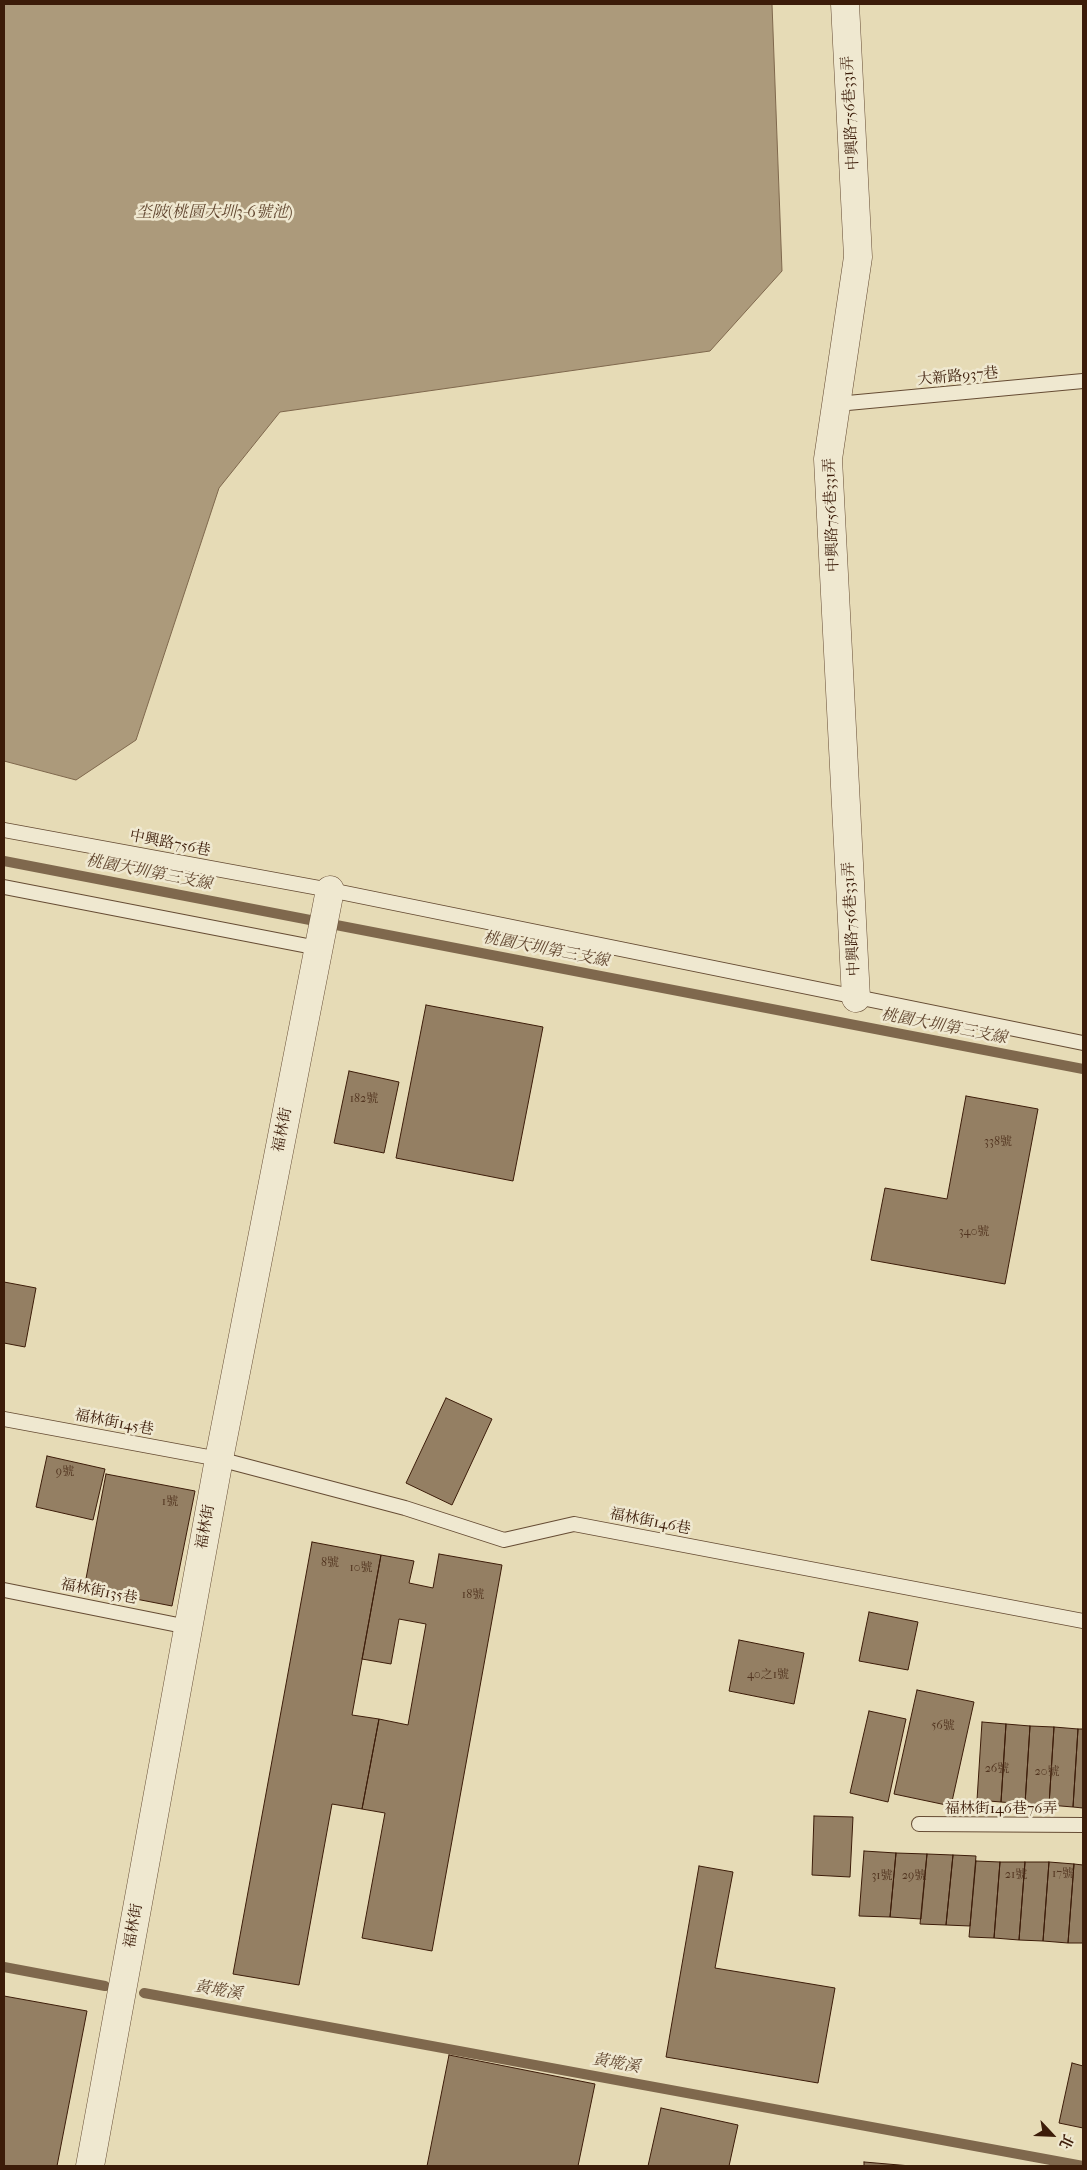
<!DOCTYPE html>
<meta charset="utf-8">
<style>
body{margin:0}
#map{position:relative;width:1087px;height:2170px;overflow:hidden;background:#e6dbb6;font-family:"IM FELL French Canon","Noto Serif TC",serif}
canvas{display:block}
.frame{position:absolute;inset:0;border:5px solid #3c1c09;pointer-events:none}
.north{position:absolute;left:1027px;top:2110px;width:50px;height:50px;-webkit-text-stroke:4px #efe8d0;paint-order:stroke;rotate:115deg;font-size:14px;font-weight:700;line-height:20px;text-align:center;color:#3c1c09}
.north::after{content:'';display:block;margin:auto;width:18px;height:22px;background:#3c1c09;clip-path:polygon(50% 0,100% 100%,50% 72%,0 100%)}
</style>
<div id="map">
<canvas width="1087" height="2170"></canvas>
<div class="frame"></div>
<div class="north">北</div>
</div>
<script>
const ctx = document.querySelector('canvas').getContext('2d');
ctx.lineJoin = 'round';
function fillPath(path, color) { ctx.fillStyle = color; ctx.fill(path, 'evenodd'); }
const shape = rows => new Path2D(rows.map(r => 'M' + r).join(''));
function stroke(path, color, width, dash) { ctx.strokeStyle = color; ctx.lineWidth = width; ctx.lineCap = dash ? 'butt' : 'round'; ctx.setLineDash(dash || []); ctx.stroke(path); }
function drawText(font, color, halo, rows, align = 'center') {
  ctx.font = font + ' "IM FELL French Canon","Noto Serif TC",serif'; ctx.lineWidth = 5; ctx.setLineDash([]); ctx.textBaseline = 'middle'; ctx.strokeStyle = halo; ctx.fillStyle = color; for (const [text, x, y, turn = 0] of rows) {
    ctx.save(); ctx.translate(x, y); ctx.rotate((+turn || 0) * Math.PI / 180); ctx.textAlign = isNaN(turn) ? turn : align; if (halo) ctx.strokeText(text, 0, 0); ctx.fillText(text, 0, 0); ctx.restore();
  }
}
const water = shape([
 [4,4,772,4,782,271,710,351,280,412,219,488,136,740,76,780,4,761,4,4]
]);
fillPath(water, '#ac9a7b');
stroke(water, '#7f684d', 1);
stroke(shape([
 [4,861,1083,1069],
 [4,1967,105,1986],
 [144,1993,1083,2166]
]), '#7f684d', 10);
const building = shape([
 [426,1005,543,1027,513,1181,396,1158,426,1005],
 [349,1071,399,1082,384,1153,334,1143,349,1071],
 [966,1096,1038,1109,1005,1284,871,1260,885,1188,947,1199,966,1096],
 [4,1282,36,1288,25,1347,4,1343,4,1282],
 [446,1398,492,1419,452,1505,406,1483,446,1398],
 [47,1456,105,1469,93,1520,36,1507,47,1456],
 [106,1474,195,1491,172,1606,84,1589,106,1474],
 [312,1542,381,1555,352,1715,379,1719,362,1809,332,1804,299,1985,233,1974,312,1542],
 [439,1554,502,1565,432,1951,362,1938,385,1813,362,1809,379,1719,408,1725,426,1624,399,1619,391,1664,362,1659,381,1555,414,1561,409,1583,433,1588,439,1554],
 [869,1612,918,1622,908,1670,859,1661,869,1612],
 [739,1640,804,1653,794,1704,729,1691,739,1640],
 [917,1690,974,1702,951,1806,894,1794,917,1690],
 [869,1711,906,1719,888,1802,850,1793,869,1711],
 [982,1722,1006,1724,1001,1802,977,1800,982,1722],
 [1006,1724,1030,1726,1025,1804,1001,1802,1006,1724],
 [1030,1726,1054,1727,1049,1805,1025,1804,1030,1726],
 [1054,1727,1078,1729,1073,1807,1049,1805,1054,1727],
 [1078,1729,1083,1729,1083,1808,1073,1807,1078,1729],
 [814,1816,853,1817,850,1877,812,1875,814,1816],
 [864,1851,896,1853,890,1917,859,1916,864,1851],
 [896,1853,927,1854,921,1919,890,1917,896,1853],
 [927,1854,953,1855,946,1925,920,1924,927,1854],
 [953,1855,976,1856,970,1926,946,1925,953,1855],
 [976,1861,1000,1862,994,1938,969,1937,976,1861],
 [1000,1862,1025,1862,1019,1940,994,1938,1000,1862],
 [1025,1862,1049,1862,1043,1941,1019,1940,1025,1862],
 [1049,1862,1074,1864,1068,1943,1043,1941,1049,1862],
 [1074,1864,1083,1865,1083,1943,1068,1943,1074,1864],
 [699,1866,733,1872,715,1968,835,1988,818,2083,666,2057,699,1866],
 [4,1996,87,2011,57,2166,4,2166,4,1996],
 [449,2055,595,2084,578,2166,427,2166,449,2055],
 [1072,2063,1083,2066,1083,2128,1059,2123,1072,2063],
 [661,2108,738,2125,729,2166,648,2166,661,2108],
 [864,2162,911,2166,864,2166,864,2162]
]);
fillPath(building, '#947f63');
stroke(building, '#3c1c09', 1);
const lane = shape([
 [837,404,1083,381],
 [4,830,330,890,1083,1043],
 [4,887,318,948],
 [4,1419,219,1459,405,1508,504,1540,574,1524,1083,1621],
 [4,1590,188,1627],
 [919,1824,1083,1825]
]);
const street = shape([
 [845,4,858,257,828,459,856,998],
 [90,2166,219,1459,330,890]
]);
stroke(lane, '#664c34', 16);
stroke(street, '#664c34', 29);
stroke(lane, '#efe8d0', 14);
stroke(street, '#efe8d0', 28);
drawText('12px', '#523520', null, [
 ["182號",364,1099],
 ["338號",998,1142],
 ["340號",974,1232],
 ["9號",65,1472],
 ["1號",170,1502],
 ["8號",330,1563],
 ["10號",361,1568],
 ["18號",473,1595],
 ["40之1號",768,1675],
 ["56號",943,1726],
 ["26號",997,1769],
 ["20號",1047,1772],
 ["17號",1063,1874],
 ["21號",1016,1875],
 ["31號",882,1876],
 ["29號",914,1876]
]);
drawText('15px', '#3c1c09', '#efe8d0', [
 ["中興路756巷331弄",851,113,-93],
 ["大新路937巷",958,377,-5],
 ["中興路756巷331弄",832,515,-92],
 ["中興路756巷",170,844,11],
 ["中興路756巷331弄",852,919,-93],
 ["福林街",283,1130,-79],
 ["福林街145巷",114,1423,11],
 ["福林街146巷",650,1522,11],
 ["福林街",206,1527,-80],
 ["福林街135巷",99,1592,11],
 ["福林街146巷76弄",1001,1809],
 ["福林街",134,1926,-80]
]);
drawText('italic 16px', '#634831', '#efe8d0', [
 ["坔陂(桃園大圳3-6號池)",214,213],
 ["桃園大圳第三支線",149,873,11],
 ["桃園大圳第三支線",546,950,11],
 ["桃園大圳第三支線",944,1027,11],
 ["黃墘溪",218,1991,10],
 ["黃墘溪",616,2064,10]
]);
</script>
